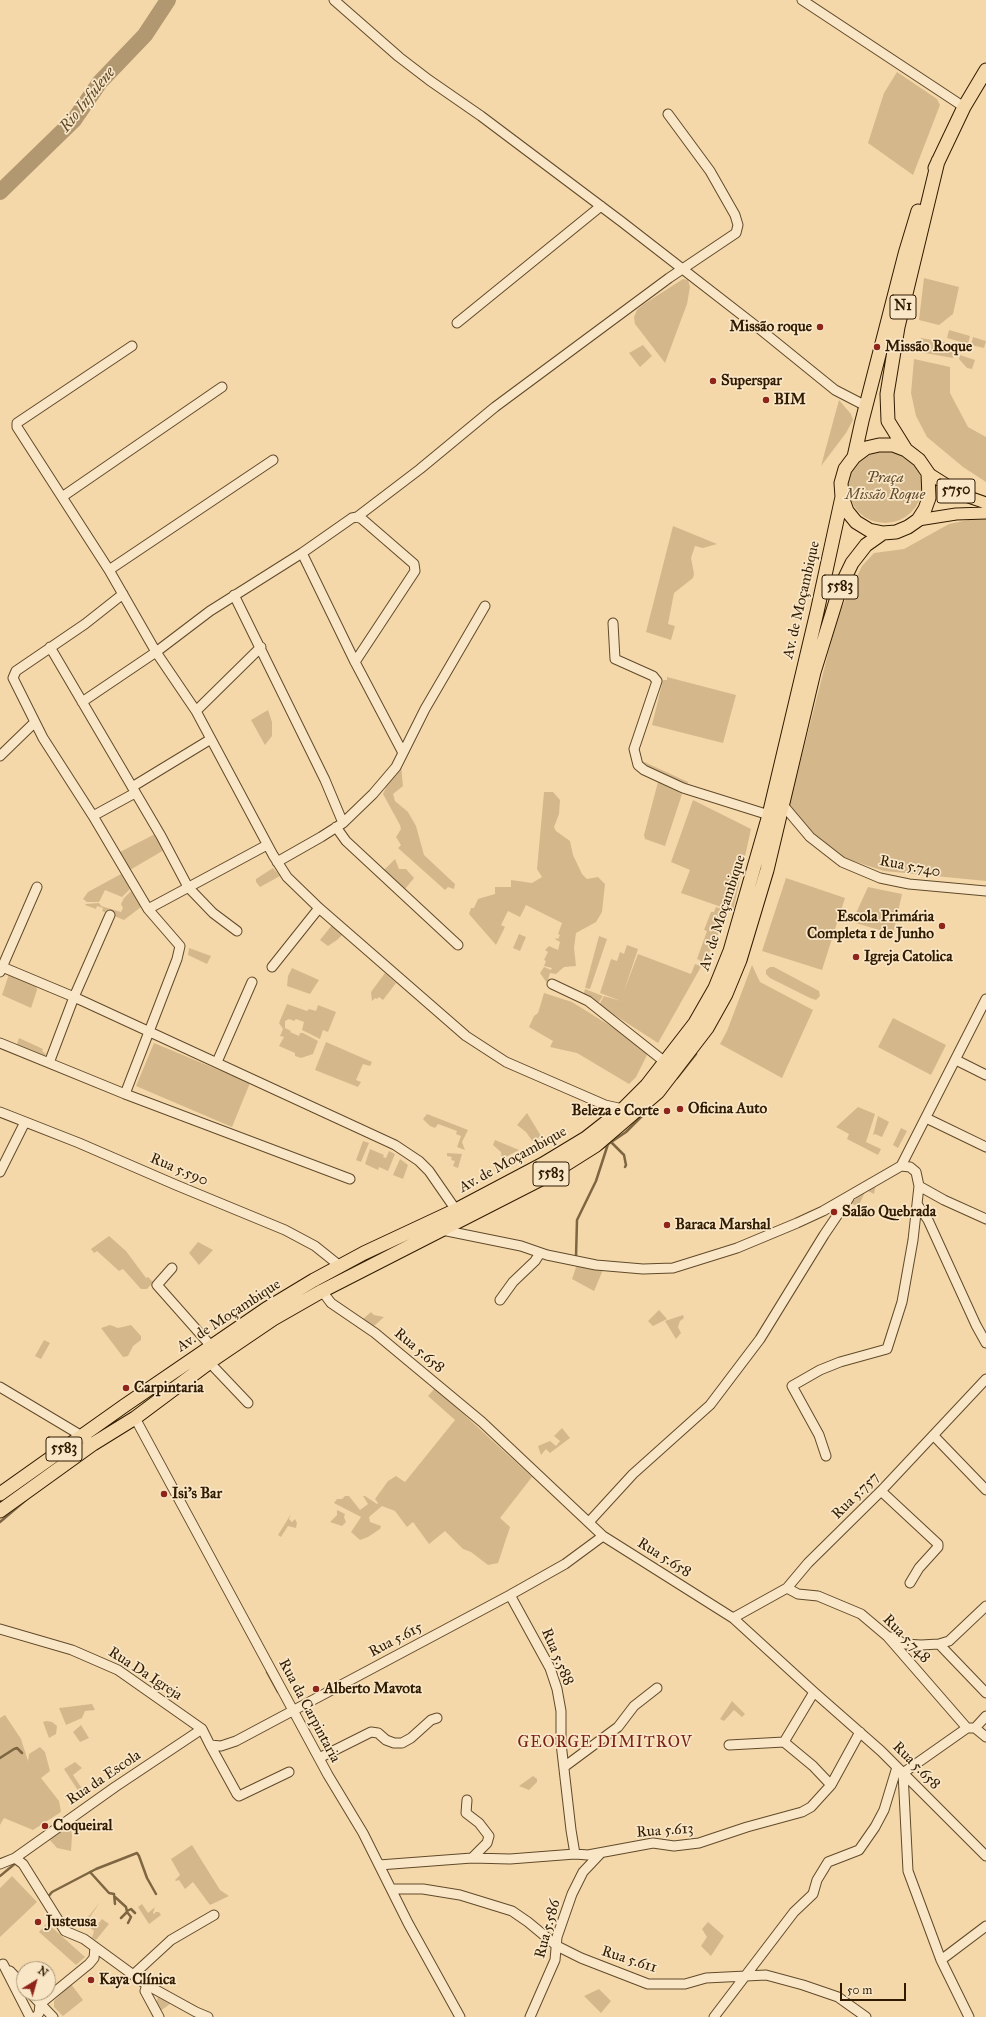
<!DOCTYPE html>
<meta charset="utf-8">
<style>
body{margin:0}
#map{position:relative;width:986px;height:2017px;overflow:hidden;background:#f5d8a9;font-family:"IM FELL Great Primer",serif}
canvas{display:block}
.north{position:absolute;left:16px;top:1961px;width:40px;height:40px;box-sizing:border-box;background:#f8e6c7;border:1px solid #a89577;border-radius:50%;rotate:37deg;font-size:11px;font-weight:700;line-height:16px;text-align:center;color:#301b00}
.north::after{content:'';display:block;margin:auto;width:14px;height:18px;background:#8f2418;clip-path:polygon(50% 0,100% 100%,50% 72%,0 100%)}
.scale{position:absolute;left:840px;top:1983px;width:66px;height:18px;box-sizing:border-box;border:2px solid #301b00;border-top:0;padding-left:5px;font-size:12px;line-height:14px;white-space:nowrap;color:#301b00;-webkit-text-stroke:3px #f8e6c7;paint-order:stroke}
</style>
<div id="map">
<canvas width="986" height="2017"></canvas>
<div class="north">N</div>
<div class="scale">50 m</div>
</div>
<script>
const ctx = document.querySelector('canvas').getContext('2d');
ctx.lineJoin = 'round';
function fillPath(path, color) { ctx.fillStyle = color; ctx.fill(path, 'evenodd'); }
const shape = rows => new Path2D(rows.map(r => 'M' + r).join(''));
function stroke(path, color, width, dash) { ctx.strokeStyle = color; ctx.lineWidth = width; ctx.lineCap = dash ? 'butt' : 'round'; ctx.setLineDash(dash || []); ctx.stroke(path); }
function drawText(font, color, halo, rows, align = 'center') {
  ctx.font = font + ' "IM FELL Great Primer",serif'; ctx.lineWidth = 3.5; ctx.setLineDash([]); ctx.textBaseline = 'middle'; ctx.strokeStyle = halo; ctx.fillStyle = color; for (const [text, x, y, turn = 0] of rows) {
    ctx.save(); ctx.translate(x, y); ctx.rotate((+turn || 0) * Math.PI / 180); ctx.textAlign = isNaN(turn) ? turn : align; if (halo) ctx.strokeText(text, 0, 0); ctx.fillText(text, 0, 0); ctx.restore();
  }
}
fillPath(shape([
 [897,72,937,99,940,105,913,175,868,143,884,93],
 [924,278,959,287,953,314,939,325,919,320],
 [683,279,688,280,690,287,687,304,665,363,635,324,634,317,637,310,644,304],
 [949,330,970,336,968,344,947,338],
 [973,337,986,341,984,348,971,345],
 [921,338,955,344,953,358,919,352],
 [643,345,652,356,640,367,629,353],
 [960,355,975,360,972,369,967,368,959,359],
 [914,359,950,367,950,393,968,427,986,437,986,482,963,467,927,437,916,416,911,393],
 [839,400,851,414,853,420,846,433,821,466],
 '848 486a37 37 0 1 1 74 0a37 37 0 1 1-74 0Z',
 [978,518,986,519,986,881,884,871,844,858,812,835,789,806,838,615,862,566,874,553,904,549,949,524],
 [673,526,717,544,703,548,695,546,691,558,694,574,693,578,674,593,668,624,675,626,671,640,646,632],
 [667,677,736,695,723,743,652,725,663,680,667,680],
 [268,710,272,722,272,736,265,745,251,720],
 [640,760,688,782,687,787,667,779,642,764],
 [401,765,403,786,393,794,395,801,408,812,416,826,424,855,455,884,454,889,448,887,445,890,398,848,401,845,396,837,401,829,400,825,383,794,387,785],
 [658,782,682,794,665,846,645,839,644,835],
 [544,792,553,792,560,800,559,814,554,827,556,831,570,841,573,855,582,874,587,879,598,877,605,884,602,912,596,922,576,933,574,948,576,966,564,967,556,974,550,973,547,983,540,973,544,967,551,970,552,968,544,966,546,961,544,960,548,952,545,950,549,946,558,950,560,942,555,939,556,938,558,939,560,935,558,934,562,923,526,905,520,917,508,911,501,925,505,927,496,945,469,914,471,908,474,908,478,899,495,894,495,887,511,887,511,880,532,883,542,877,537,869],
 [693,800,751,829,733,911,681,893,690,870,671,862],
 [157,833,164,850,130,870,120,852],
 [395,859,399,869,406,869,414,878,405,889,384,870],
 [273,868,280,876,260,887,256,882,256,879],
 [121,874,130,889,122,897,105,890,99,902,87,902,83,899,88,892],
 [786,878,845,898,822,970,762,951],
 [868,887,902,894,893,934,852,922],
 [131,891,141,907,124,920,102,911,103,908,97,906,96,909,85,905,86,904,99,903,101,906,121,912,123,908,121,904,124,898],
 [716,907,727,911,713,949,711,949,658,1043,599,1005,604,996,621,1001,600,993,611,959,617,961,620,952,624,954,627,945,638,949,624,991,638,954,691,974,695,964,698,965,700,960,697,959,707,931,704,930,711,912,714,912],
 [332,925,343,934,337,940,328,946,320,940],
 [519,934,526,937,520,951,513,948],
 [599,936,607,939,590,989,585,988],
 [189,948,211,956,207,964,188,955],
 [752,965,760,982,813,1010,782,1078,720,1044,727,1031],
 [774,967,819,991,820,996,816,1000,810,998,770,978,766,974,766,970,770,967],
 [292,968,319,980,310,994,287,986,288,976],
 [385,973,396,983,383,1000,379,997,377,999,375,998,372,1001,371,992],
 [9,974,36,984,37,990,31,1008,2,995],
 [585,989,603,996,597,1005,583,996],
 [544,993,572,1002,638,1043,647,1055,636,1077,629,1084,577,1053,550,1047,553,1041,529,1027,534,1016,538,1013],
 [287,1004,307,1011,309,1009,316,1011,318,1005,336,1012,328,1032,323,1030,320,1039,302,1030,304,1022,296,1019,294,1021,289,1019,285,1021,285,1028,291,1031,290,1032,299,1036,300,1033,303,1033,318,1041,313,1054,301,1058,295,1056,295,1053,279,1046,284,1037,280,1036,283,1029,279,1023],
 [893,1018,946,1045,931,1075,878,1047],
 [19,1038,43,1049,42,1051,46,1054,44,1058,16,1047],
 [326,1042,372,1062,370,1066,363,1064,356,1080,361,1082,358,1087,315,1070],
 [154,1043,250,1083,232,1127,136,1086],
 [858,1107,875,1114,866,1142,881,1149,878,1155,847,1139,849,1134,836,1127],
 [527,1113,541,1136,533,1142,526,1132,517,1125],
 [427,1114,468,1130,462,1142,465,1150,457,1147,461,1136,456,1134,457,1131,438,1124,435,1128,430,1126,423,1119],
 [878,1116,889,1122,882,1137,875,1134,873,1135],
 [901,1128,907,1131,898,1148,893,1145],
 [495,1140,519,1150,502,1159,501,1152,493,1145],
 [363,1141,369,1143,361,1162,356,1160],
 [370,1149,384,1155,383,1157,386,1158,389,1151,395,1154,388,1171,379,1167,378,1170,365,1164],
 [447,1153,462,1154,458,1168,453,1166,455,1161,451,1160,452,1157,447,1156],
 [400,1159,408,1165,403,1179,393,1175],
 [876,1184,874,1194,866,1190,858,1207,851,1203,866,1189],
 [109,1236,126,1251,146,1278,148,1277,153,1282,147,1289,141,1289,123,1269,119,1271,97,1251,94,1253,91,1249],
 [198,1242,213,1250,199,1265,189,1253],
 [577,1264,603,1270,594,1291,572,1279],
 [659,1310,667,1319,653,1326,648,1321],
 [371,1312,374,1315,384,1317,374,1326,363,1319],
 [683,1315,684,1318,680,1321,678,1327,681,1333,676,1339,665,1321],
 [110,1325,118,1328,131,1325,141,1336,141,1340,133,1346,128,1356,123,1357,101,1328],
 [44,1340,50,1343,41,1359,35,1356],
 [435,1388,532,1477,500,1518,510,1527,498,1563,488,1565,471,1552,463,1549,445,1531,429,1544,413,1522,407,1527,395,1511,382,1506,369,1517,370,1522,381,1526,380,1529,368,1537,360,1540,351,1532,361,1517,334,1503,337,1499,342,1499,345,1496,349,1496,360,1510,368,1504,363,1496,365,1496,377,1504,378,1503,375,1499,388,1481,396,1476,405,1482,455,1420,428,1396],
 [562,1428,570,1438,550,1453,546,1449,541,1455,538,1446,550,1441,556,1446,560,1441,554,1436],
 [337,1510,345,1514,344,1517,346,1522,342,1526,330,1522,337,1515],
 [291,1514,289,1519,292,1522,295,1519,297,1523,296,1528,288,1526,281,1537,278,1535],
 [732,1701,745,1714,742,1717,734,1710,724,1721,720,1719],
 [92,1704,95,1710,85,1711,82,1718,66,1725,59,1708],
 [5,1715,21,1739,28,1761,29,1754,40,1747,45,1752,50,1771,41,1778,59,1801,61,1812,33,1830,4,1818,0,1825,0,1718],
 [46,1721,52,1722,57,1726,56,1734,49,1738,43,1722],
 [81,1725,89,1738,80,1742,73,1732],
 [75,1762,82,1768,73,1775,83,1790,79,1792,64,1769],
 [533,1776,537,1779,537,1782,529,1790,519,1786],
 [70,1825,72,1835,71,1851,57,1848,49,1839],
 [192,1845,220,1890,229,1896,210,1905,193,1882,185,1889,179,1880,176,1881,175,1880,180,1875,171,1859],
 [12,1876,37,1902,0,1937,0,1888],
 [100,1902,90,1917,98,1924,102,1919,109,1924,96,1940,92,1938,94,1931,84,1922],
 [142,1904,148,1913,155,1907,153,1913,155,1914,155,1912,159,1912,161,1915,149,1924,138,1907],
 [708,1922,724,1936,711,1956,701,1946,707,1937,702,1929],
 [47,1923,85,1957,76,1965,39,1932],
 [71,1984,83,2000,63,2016,54,2007,54,2001],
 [599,1989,611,2001,601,2013,584,1996],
 [158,1997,170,2004,159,2012,155,2005]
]), '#d4b88c');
stroke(shape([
 [677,1078,696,1054],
 [611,1142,624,1155,626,1165,625,1167],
 [601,1149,626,1132,651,1107],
 [576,1257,577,1220,596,1181,608,1144],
 [0,1522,27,1499],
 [267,1672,278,1692],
 [0,1758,14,1749,17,1748,22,1753],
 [90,1872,109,1893,114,1894,115,1904],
 [0,1876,17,1862],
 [115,1897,126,1907,127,1912,121,1918],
 [47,1898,52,1892,96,1869,137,1853,139,1856,147,1878,156,1894],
 [127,1911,131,1909,135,1913],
 [127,1912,131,1917,128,1923]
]), '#7e6643', 2.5);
stroke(shape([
 [0,192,74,120,100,82,145,35,168,0]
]), '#b29870', 16);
const minor = shape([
 [334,0,399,57,429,80,481,116,622,222,756,326,835,390,866,406],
 [802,0,964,107],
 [457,323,601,206],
 [222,387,62,497,109,570,156,652,196,711,273,855,287,877,319,908,466,1036,506,1062,605,1105,623,1109],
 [62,497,17,427,17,423,132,346],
 [357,517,420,469,495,407,669,278,736,233,738,225,735,215,710,171,668,114],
 [302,553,355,662,403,753],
 [109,570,273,460],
 [123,594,85,624,16,671,13,678,43,738,93,816,148,909,180,946,177,959,125,1094],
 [234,595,325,780,343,823],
 [613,623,615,659,653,676,657,681,634,749,638,765,644,770,683,788,769,815],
 [50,647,161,836,188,887,213,913,237,931],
 [82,702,156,652,210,611,302,553,352,518,357,517,362,519,414,564,415,571,355,662],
 [196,711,261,647],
 [0,756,34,723],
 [132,787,211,739],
 [783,805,810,837,842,862,880,878,909,884,986,891],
 [93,816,135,793],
 [336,827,346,841,458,945],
 [277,862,321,837,343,823,373,794,396,767,425,709,485,606],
 [148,909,267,845],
 [0,966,74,997,395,1145,419,1161,429,1171,456,1210],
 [272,967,319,908],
 [0,972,37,887],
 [552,984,588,1001,665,1062],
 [0,1043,125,1094,350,1179],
 [956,1060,986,1075],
 [217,1062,252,982],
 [49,1063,74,997,110,915],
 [0,1112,79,1143,176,1185,285,1230,315,1246,340,1266],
 [926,1118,986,1147],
 [901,1166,986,999],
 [0,1172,25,1122],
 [919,1186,944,1200,986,1219],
 [442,1230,521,1246,547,1255,596,1265,643,1269,673,1268,737,1248,797,1223,823,1211,901,1166,910,1167,916,1172,919,1186,917,1204,928,1220,976,1325,986,1343],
 [172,1268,157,1285,211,1346],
 [322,1291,331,1303,375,1333,482,1422,603,1536,733,1618,814,1692,881,1751,986,1856],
 [500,1300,513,1282,535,1261,540,1253],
 [209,1362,248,1403],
 [0,1387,87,1439],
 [135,1418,328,1775,363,1833,408,1923,460,2017],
 [934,1436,986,1490],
 [826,1456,819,1435,792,1386,820,1370,840,1362,887,1349,902,1302,913,1240,917,1204],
 [881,1491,938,1544,938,1547,919,1568,910,1583],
 [589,1522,633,1474,710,1405,760,1339,824,1235,849,1198],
 [787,1588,798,1594,818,1596,861,1614,887,1636,967,1728,975,1728,986,1737],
 [510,1595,550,1668,557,1689,561,1711,561,1743,571,1830,575,1854],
 [733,1618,787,1588,808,1563,881,1491,986,1379],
 [0,1629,72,1650,118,1670,202,1729,210,1745,221,1746,236,1741,510,1595,565,1564,603,1536],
 [891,1637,905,1644,921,1645,939,1644,949,1641,986,1606],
 [939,1644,986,1693],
 [967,1728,903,1773,908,1871,941,1960,969,2017],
 [975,1728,986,1716],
 [784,1742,814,1692],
 [210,1745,237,1794,239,1796,289,1772],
 [729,1745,784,1742,813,1766,831,1785],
 [319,1758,371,1732,378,1733,386,1740,394,1743,402,1743,411,1738,431,1720,437,1718],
 [564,1767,618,1727,634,1706,657,1688],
 [467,1800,466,1813,479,1823,489,1836,487,1843,472,1858],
 [15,1858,23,1864,65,1931,84,1939,147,1985,196,2012,208,2017],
 [0,1864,15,1858,115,1787,202,1729],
 [379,1865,472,1858,510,1859,575,1854,588,1855,653,1843,674,1846,699,1843,747,1827,802,1812,811,1807,831,1785,860,1732],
 [393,1889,423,1889,460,1895,512,1911,528,1922,557,1946,581,1958,648,1984,685,1984,706,1978,766,1975,803,1985,838,1997,866,2017],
 [941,1960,986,1926],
 [3,1964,30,2017],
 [10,1971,24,1986],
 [133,1975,171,1940,214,1915],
 [147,1985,145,1991,159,2017],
 [30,1993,53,2017],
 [36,2017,39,2013,40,2004,89,1964,94,1958,95,1947],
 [530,2017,555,1960,557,1937,572,1894,583,1872,600,1854],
 [714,2017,794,1912,813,1894,817,1880,828,1862,859,1850,875,1827,884,1810,897,1767]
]);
const major = shape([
 [928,473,963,495,986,503],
 [918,520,956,514,986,513]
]);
const highway = shape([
 [935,168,964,107,986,70],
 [906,450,893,445,879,445,866,448,854,457,845,469,841,483,842,497,847,511,856,522,869,530,883,533,896,532,908,527,918,520,925,509,929,498,928,473,919,460,906,450,888,421,887,394,898,327,938,161],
 [854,457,862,421,905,254,918,211],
 [0,1494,124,1406,266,1309,314,1280,364,1253,456,1210,543,1164,586,1138,623,1109,647,1085,695,1023,715,988,730,951,769,815,817,612,842,497],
 [0,1511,93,1444,135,1418,214,1359,273,1319,322,1291,549,1175,595,1146,658,1092,707,1028,726,994,740,960,767,870,814,672,840,588,852,563,866,545,883,533]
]);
stroke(minor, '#614a2a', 11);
stroke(major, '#301b00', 13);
stroke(highway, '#301b00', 15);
stroke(minor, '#f8e6c7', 9);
stroke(major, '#f5d8a9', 11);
stroke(highway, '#f5d8a9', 13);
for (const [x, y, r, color] of [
 [820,327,4,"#8f2418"],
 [877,347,4,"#8f2418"],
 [713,381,4,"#8f2418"],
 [766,400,4,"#8f2418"],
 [942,926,4,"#8f2418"],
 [856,957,4,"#8f2418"],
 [680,1109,4,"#8f2418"],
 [667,1111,4,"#8f2418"],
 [834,1212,4,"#8f2418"],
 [667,1225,4,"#8f2418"],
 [126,1388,4,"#8f2418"],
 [164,1494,4,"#8f2418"],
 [316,1689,4,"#8f2418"],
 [45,1826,4,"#8f2418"],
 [38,1922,4,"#8f2418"],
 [91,1980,4,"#8f2418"]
]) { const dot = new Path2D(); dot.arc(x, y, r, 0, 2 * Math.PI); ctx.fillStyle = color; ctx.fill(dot); stroke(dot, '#f8e6c7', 1.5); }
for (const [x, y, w] of [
 [903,307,26],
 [956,491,38],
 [840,587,36],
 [551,1174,36],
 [64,1449,36]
]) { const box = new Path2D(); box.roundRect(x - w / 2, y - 12, w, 24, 3); ctx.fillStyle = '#f8e6c7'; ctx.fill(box); stroke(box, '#301b00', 1); }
drawText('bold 14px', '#301b00', null, [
 ["N1",903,307],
 ["5750",956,491],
 ["5583",840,587],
 ["5583",551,1174],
 ["5583",64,1449]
]);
drawText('bold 15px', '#301b00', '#f8e6c7', [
 ["Missão roque",812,327,"right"],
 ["Missão Roque",885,347],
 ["Superspar",721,381],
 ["BIM",774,400],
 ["Escola Primária",934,917,"right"],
 ["Completa 1 de Junho",934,934,"right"],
 ["Igreja Catolica",864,957],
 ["Oficina Auto",688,1109],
 ["Beleza e Corte",659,1111,"right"],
 ["Salão Quebrada",842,1212],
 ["Baraca Marshal",675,1225],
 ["Carpintaria",134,1388],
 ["Isi's Bar",172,1494],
 ["Alberto Mavota",324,1689],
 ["Coqueiral",53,1826],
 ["Justeusa",46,1922],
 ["Kaya Clínica",99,1980]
], 'left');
drawText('italic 15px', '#614a2a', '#f8e6c7', [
 ["Praça",885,478],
 ["Missão Roque",885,495]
]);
drawText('15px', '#301b00', '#f8e6c7', [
 ["Av. de Moçambique",802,600,-77],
 ["Rua 5.740",910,867,11],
 ["Av. de Moçambique",723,913,-72],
 ["Av. de Moçambique",513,1160,-29],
 ["Rua 5.590",179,1170,23],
 ["Av. de Moçambique",229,1316,-33],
 ["Rua 5.658",419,1351,40],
 ["Rua 5.757",856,1496,-45],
 ["Rua 5.658",664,1558,32],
 ["Rua 5.748",906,1639,46],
 ["Rua 5.615",396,1640,-28],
 ["Rua 5.588",557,1657,67],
 ["Rua Da Igreja",145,1674,33],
 ["Rua da Carpintaria",309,1711,62],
 ["Rua 5.658",916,1766,45],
 ["Rua da Escola",104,1778,-34],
 ["Rua 5.613",665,1831,-4],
 ["Rua 5.586",548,1929,-75],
 ["Rua 5.611",629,1960,18]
]);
drawText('italic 16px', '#5e4727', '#f8e6c7', [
 ["Rio Infulene",88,100,-51]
]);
ctx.letterSpacing = '1px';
drawText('16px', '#7a1f14', '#f8e6c7', [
 ["GEORGE DIMITROV",605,1743]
]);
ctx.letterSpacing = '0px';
</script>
